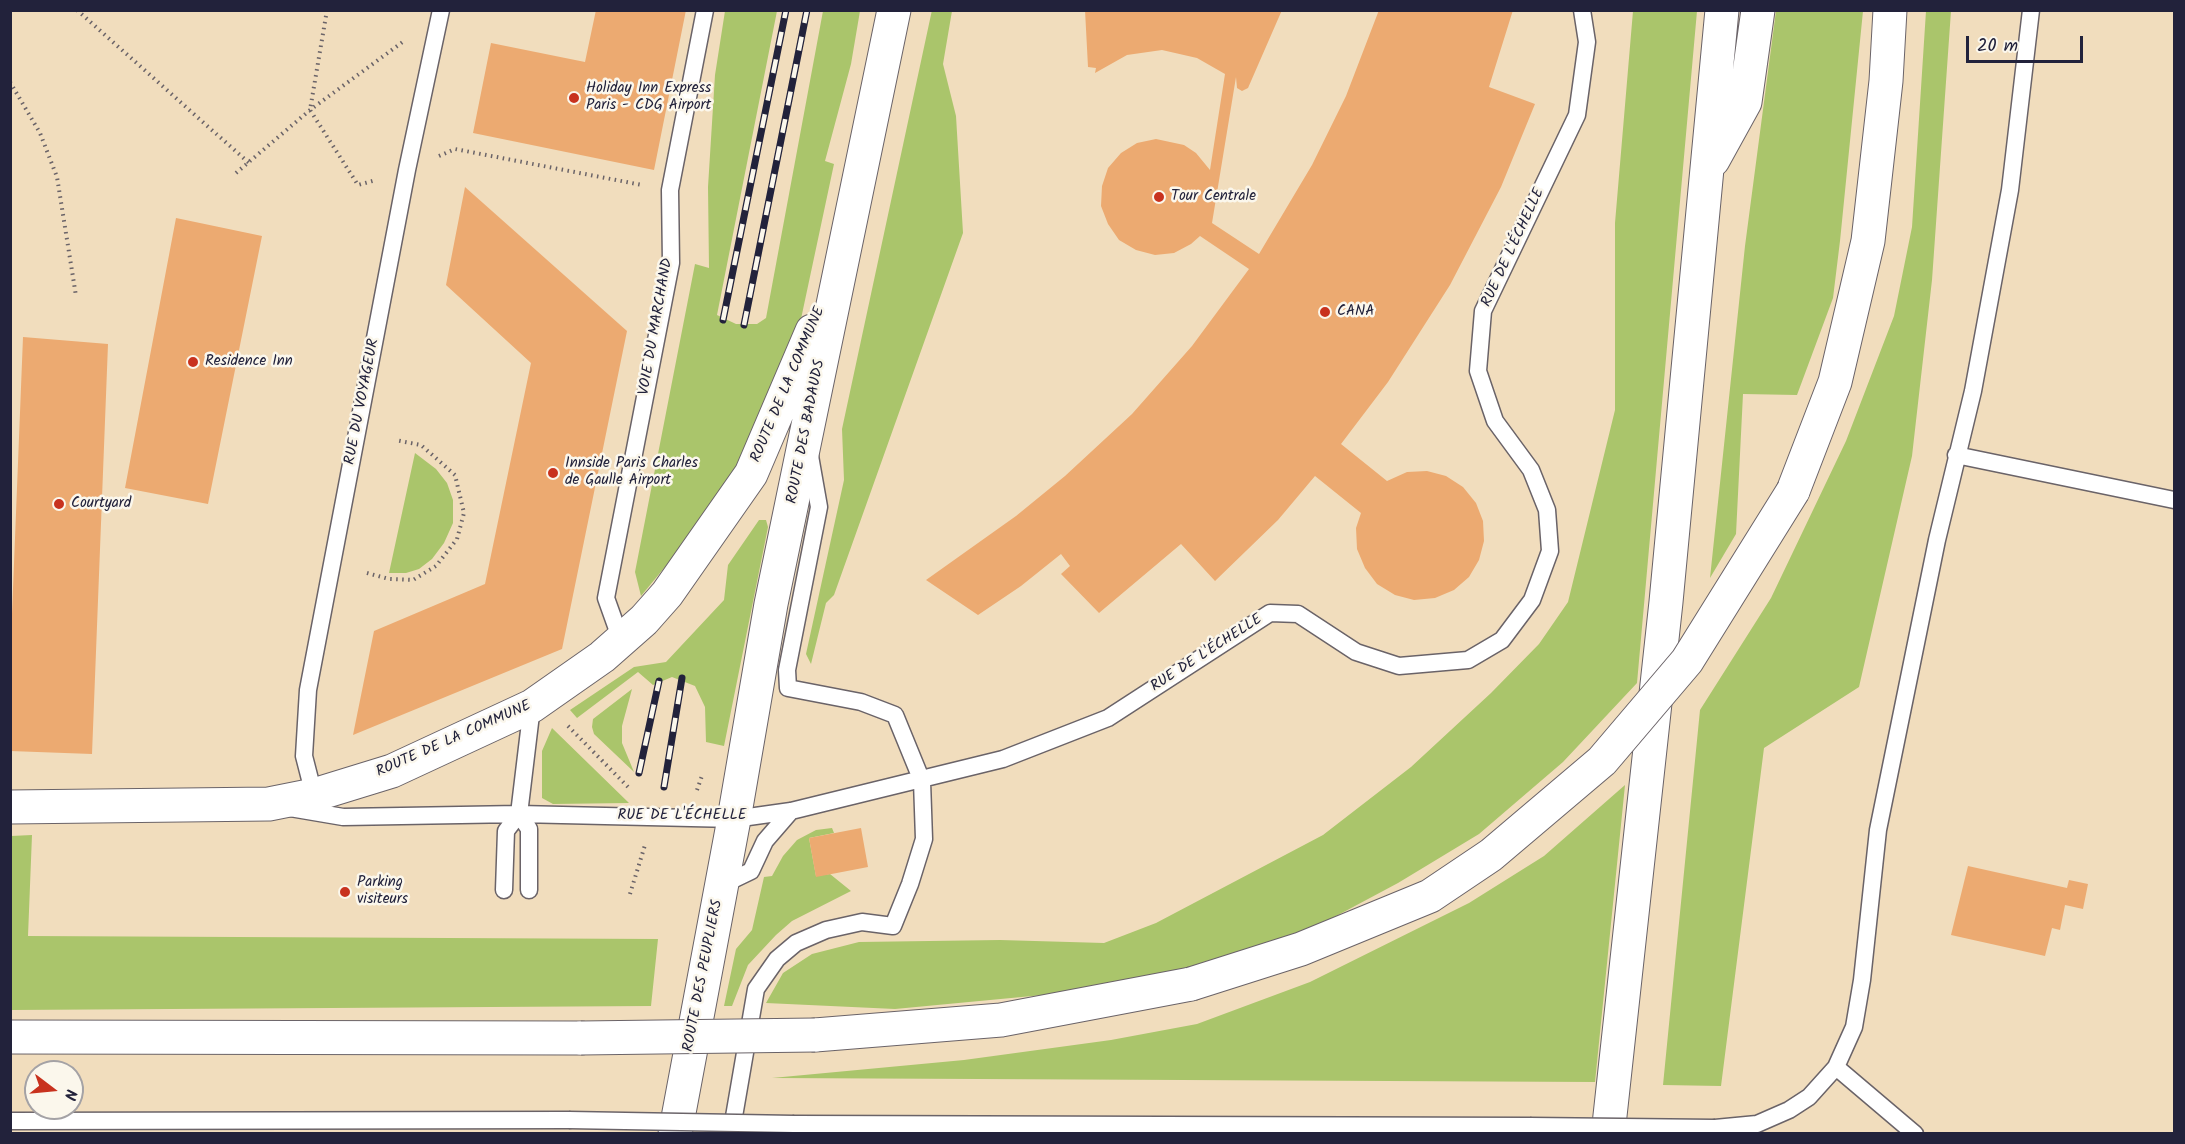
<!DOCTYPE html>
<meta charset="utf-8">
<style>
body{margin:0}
#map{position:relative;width:2185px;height:1144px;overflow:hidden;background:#f1ddbd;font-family:Kalam,sans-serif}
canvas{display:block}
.frame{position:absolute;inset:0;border:12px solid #22223b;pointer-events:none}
.north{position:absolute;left:24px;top:1060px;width:60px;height:60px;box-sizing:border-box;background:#fbf7ec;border:2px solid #a4a2a5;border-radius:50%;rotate:106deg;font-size:16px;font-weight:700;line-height:24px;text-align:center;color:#22223b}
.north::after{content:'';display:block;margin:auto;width:21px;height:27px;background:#c8321e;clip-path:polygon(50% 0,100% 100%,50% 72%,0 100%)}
.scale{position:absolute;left:1966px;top:36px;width:117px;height:27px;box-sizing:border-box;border:3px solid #22223b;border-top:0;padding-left:8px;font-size:18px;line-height:21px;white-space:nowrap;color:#22223b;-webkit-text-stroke:4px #fbf7ec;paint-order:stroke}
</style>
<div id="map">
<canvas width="2185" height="1144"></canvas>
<div class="frame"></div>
<div class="north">N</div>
<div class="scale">20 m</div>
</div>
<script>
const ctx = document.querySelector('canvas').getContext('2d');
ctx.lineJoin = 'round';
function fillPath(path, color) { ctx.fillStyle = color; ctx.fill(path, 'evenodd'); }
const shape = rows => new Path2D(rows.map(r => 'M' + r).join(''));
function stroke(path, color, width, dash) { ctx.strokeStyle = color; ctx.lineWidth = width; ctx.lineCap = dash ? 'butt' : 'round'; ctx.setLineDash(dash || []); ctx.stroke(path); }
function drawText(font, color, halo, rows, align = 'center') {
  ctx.font = font + ' Kalam,sans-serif'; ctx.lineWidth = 5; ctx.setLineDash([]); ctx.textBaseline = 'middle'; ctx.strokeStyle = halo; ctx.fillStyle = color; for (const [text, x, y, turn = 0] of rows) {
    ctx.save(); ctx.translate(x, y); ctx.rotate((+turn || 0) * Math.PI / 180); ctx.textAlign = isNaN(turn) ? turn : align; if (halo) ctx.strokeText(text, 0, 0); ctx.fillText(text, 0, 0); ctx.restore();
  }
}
fillPath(shape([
 [932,10,952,11,943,64,956,116,963,233,834,595,826,603,811,664,806,654,844,480,842,429],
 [725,11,777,11,717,315,736,324,757,324,766,318,823,11,860,11,851,64,825,161,834,164,798,333,733,473,702,522,641,596,635,572,695,264,709,268,708,187,715,75],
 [1633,11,1697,11,1637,683,1563,762,1479,834,1398,883,1310,930,1217,960,1132,981,1064,993,895,1009,766,1003,783,973,812,954,859,942,1000,940,1104,943,1156,923,1323,835,1411,767,1491,693,1539,644,1568,602,1615,410,1615,223],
 [1776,11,1863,11,1840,241,1833,298,1797,395,1743,394,1736,534,1710,578,1745,246],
 [1926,11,1951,11,1932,280,1912,456,1859,687,1764,748,1721,1086,1663,1085,1700,710,1771,598,1846,441,1894,316,1912,227],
 [415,453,436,469,447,483,453,500,453,523,444,543,432,559,419,569,406,573,389,573],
 [759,520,766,520,768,527,724,746,706,742,705,707,695,686,672,677,653,685,638,672,577,718,570,710,634,667,666,662,724,600,728,565],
 [632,689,622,726,622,743,634,772,594,734,592,727,593,719],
 [552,728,629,803,553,804,542,798,542,751],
 [1625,785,1595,1082,772,1078,964,1060,1111,1040,1197,1024,1310,982,1469,903,1544,856],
 [832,828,834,833,809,838,816,876,830,874,851,891,792,921,776,935,748,965,732,1006,724,1006,736,949,752,930,764,877,772,876,783,856,797,840,816,830],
 [32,835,28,936,658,939,651,1006,11,1010,11,836]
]), '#aac56b');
fillPath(shape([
 [596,10,686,10,654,170,473,133,491,43,585,62],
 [1085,10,1282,10,1248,88,1242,91,1237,88,1236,77,1212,223,1259,254,1312,165,1346,96,1379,10,1513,10,1489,87,1535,104,1501,187,1450,285,1388,382,1341,444,1387,481,1407,472,1427,471,1446,476,1463,487,1476,503,1483,521,1484,541,1479,560,1469,577,1454,590,1435,598,1414,600,1395,595,1377,584,1365,568,1357,549,1356,528,1361,513,1315,476,1278,520,1215,581,1181,544,1099,613,1061,574,1070,566,1061,554,1021,586,978,615,926,580,1016,516,1065,476,1132,414,1192,346,1249,269,1200,236,1191,244,1174,253,1155,255,1136,250,1119,240,1108,224,1101,206,1102,186,1108,168,1121,153,1137,143,1156,139,1184,145,1196,153,1210,170,1225,74,1197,58,1162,50,1127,55,1095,73,1096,68,1088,67],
 [465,187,627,331,562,649,353,735,374,631,485,584,531,363,446,285],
 [176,218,262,236,208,504,125,488],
 [23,337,108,344,92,754,10,751,10,664],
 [861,828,868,867,816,877,809,838],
 [1968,866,2067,888,2069,880,2088,884,2083,909,2065,905,2060,930,2052,928,2045,956,1951,935]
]), '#ecaa71');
const lane = shape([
 [1956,455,2174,500],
 [621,640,606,598,671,263,670,190,705,10],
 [314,795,304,756,308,690,407,170,441,10],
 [290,808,343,817,519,814,734,819,791,811,1003,759,1108,718,1270,613,1298,614,1356,652,1399,666,1468,660,1502,640,1532,600,1550,551,1547,510,1531,470,1495,421,1478,371,1483,311,1577,115,1587,42,1582,10],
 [519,814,529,829,529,890],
 [722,885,751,871,765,841,791,811],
 [504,890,506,831,519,814,532,706],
 [1836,1067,1915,1134],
 [10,1121,569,1120],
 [794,1124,1530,1126],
 [1715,1128,1757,1124,1789,1110,1809,1097,1836,1067,1854,1027,1862,980,1878,830,1937,540,1973,391,2010,190,2031,10],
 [731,1134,756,989,777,959,796,943,826,930,862,922,893,926,910,884,924,839,922,781,895,715,861,702,788,688,787,670,819,507,810,456]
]);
const secondary = shape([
 [1793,491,1835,382,1868,241,1886,81,1890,10],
 [10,807,269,804,314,795,392,771,532,706,602,657,644,620,667,594,751,474,812,331],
 [815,1035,1001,1020,1191,984],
 [10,1037,581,1038],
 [675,1134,734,819,771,604,894,10]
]);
const primary = shape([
 [1713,160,1745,102,1758,10],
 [1608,1134,1666,602,1722,10]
]);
stroke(lane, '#6a6368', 19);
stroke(secondary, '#6a6368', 35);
stroke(primary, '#6a6368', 35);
stroke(shape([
 [77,10,249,163],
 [327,10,310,110,358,185,376,180],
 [10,82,40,133,57,177,76,296],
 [439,156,455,149,642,185],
 [236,173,310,110,404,41],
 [367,573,389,579,413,580,436,566,457,539,464,513,455,475,421,445,395,440],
 [568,726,628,787],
 [697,790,703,773],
 [630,894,645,845]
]), '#6a6368', 4, [1.5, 4.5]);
stroke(lane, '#fff', 16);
stroke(secondary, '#fff', 33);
stroke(primary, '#fff', 33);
const rail = shape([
 [723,320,786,10],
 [744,325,807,10],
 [639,773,659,681],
 [664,787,682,678]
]);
stroke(rail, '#22223b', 7);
stroke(rail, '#fbf7ec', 4.5, [14]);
const laneBridge = shape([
 [569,1120,794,1124],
 [1530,1126,1715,1128]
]);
const secondaryBridge = shape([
 [1191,984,1301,949,1430,896,1491,855,1602,761,1687,661,1793,491],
 [581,1038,815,1035]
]);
stroke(laneBridge, '#6a6368', 19, []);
stroke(secondaryBridge, '#6a6368', 35, []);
stroke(laneBridge, '#fff', 16);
stroke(secondaryBridge, '#fff', 33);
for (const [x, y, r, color] of [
 [574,98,6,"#c8321e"],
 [1159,197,6,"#c8321e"],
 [1325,312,6,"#c8321e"],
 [193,362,6,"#c8321e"],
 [553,473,6,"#c8321e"],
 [59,504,6,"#c8321e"],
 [345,892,6,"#c8321e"]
]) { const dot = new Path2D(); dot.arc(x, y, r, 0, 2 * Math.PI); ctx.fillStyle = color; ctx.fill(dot); stroke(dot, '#fbf7ec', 2); }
drawText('15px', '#22223b', '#fbf7ec', [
 ["Holiday Inn Express",586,89],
 ["Paris - CDG Airport",586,106],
 ["Tour Centrale",1171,197],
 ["CANA",1337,312],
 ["Residence Inn",205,362],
 ["Innside Paris Charles",565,464],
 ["de Gaulle Airport",565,481],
 ["Courtyard",71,504],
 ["Parking",357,883],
 ["visiteurs",357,900]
], 'left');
drawText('15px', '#22223b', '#fbf7ec', [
 ["RUE DE L'ÉCHELLE",1514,248,-65],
 ["VOIE DU MARCHAND",657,327,-80],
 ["ROUTE DE LA COMMUNE",789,385,-67],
 ["RUE DU VOYAGEUR",363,402,-79],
 ["ROUTE DES BADAUDS",807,432,-79],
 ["RUE DE L'ÉCHELLE",1207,654,-33],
 ["ROUTE DE LA COMMUNE",454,740,-24],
 ["RUE DE L'ÉCHELLE",682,816],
 ["ROUTE DES PEUPLIERS",704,976,-79]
]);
</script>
